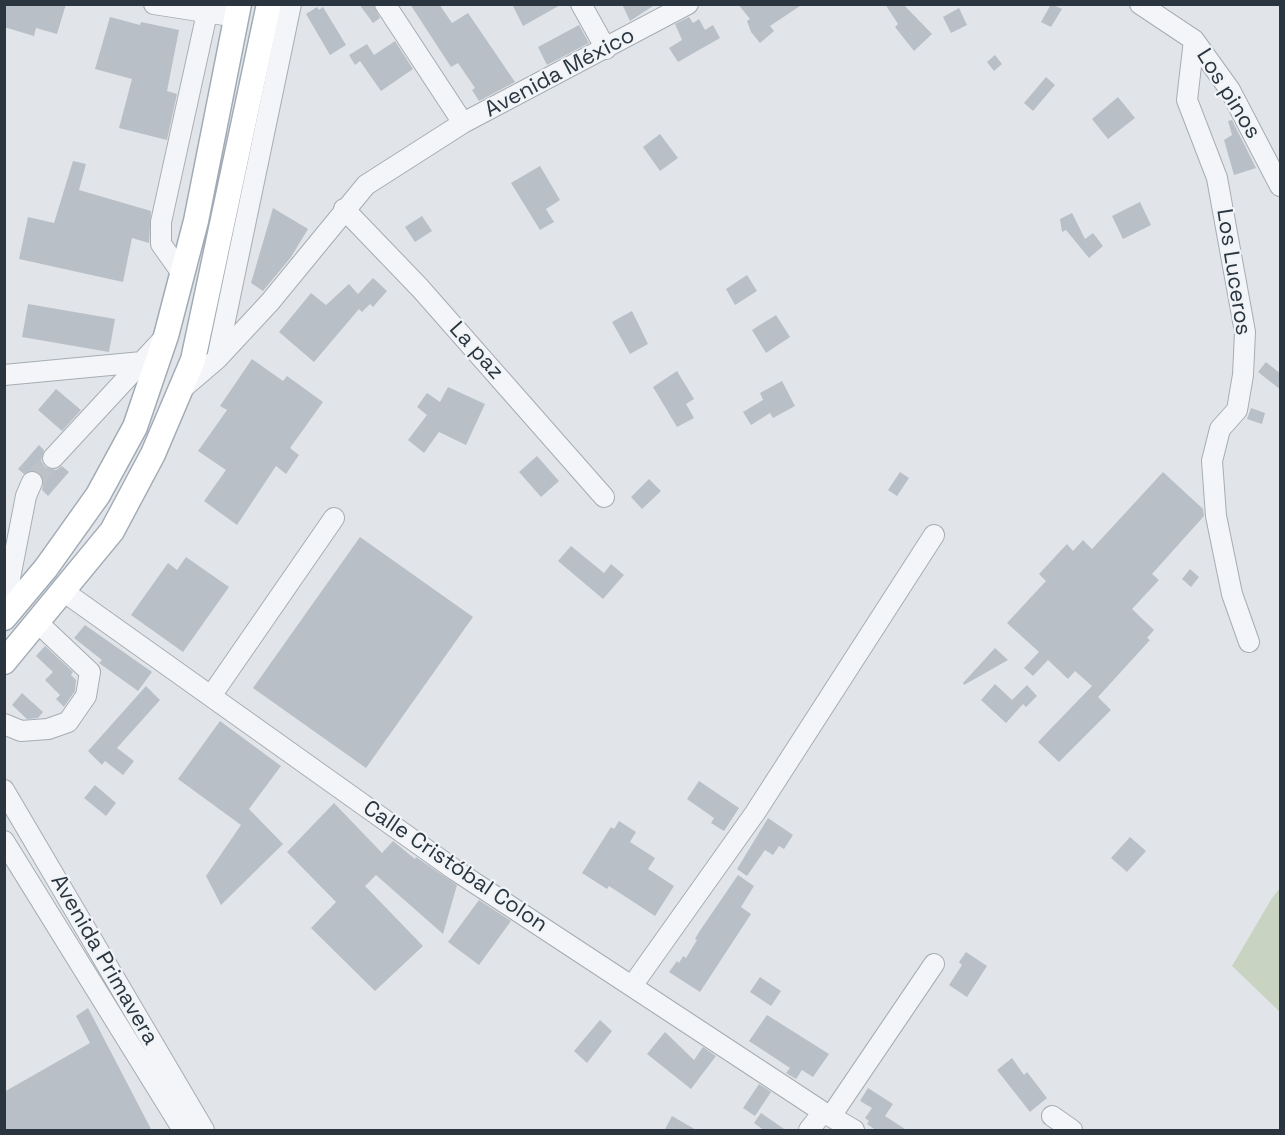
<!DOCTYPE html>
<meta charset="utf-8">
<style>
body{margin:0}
#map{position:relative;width:1285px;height:1135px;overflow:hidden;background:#e1e5e9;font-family:"Space Grotesk",sans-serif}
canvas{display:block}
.frame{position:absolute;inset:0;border:6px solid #2a3540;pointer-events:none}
</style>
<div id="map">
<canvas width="1285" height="1135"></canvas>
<div class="frame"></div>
</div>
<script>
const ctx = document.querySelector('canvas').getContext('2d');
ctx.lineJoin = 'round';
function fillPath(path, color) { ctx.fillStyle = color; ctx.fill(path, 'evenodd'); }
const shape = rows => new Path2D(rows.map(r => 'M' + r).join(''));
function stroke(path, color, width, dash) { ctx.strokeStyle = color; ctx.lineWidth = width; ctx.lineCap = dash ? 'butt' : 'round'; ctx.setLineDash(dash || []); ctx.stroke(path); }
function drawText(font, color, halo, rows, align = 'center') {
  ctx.font = font + ' "Space Grotesk",sans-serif'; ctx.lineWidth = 4.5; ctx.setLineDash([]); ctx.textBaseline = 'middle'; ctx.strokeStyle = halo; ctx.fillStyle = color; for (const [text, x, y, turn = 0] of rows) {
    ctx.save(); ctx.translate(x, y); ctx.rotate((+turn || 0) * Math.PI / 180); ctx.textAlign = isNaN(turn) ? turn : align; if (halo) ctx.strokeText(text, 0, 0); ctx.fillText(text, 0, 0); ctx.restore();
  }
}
fillPath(shape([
 [1280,888,1280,1012,1232,966,1272,898]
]), '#c9d3c2');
fillPath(shape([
 [4,4,66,4,57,34,36,28,34,36,4,27],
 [359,4,373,4,380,18,373,23],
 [410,4,439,4,452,23,468,13,515,82,479,101,472,90,475,88,458,63,451,67],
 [512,4,562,4,523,26],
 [622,4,656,4,630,21],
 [738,4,803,4,770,26,774,31,760,43,751,32,747,21,750,19],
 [885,4,903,4,932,34,914,51,895,27,898,24],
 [1051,4,1062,9,1051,27,1041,22],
 [317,7,319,10,323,7,346,45,330,55,306,14],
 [959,8,967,25,951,33,943,17],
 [110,17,140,25,141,22,179,30,167,91,177,94,167,140,119,128,132,79,95,69],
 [689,17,693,23,699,19,705,30,713,25,720,38,678,62,669,48,682,40,675,24],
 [579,25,589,43,547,65,538,47],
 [395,41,413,69,381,91,360,61,355,65,349,55,367,44,374,55],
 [995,55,1002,64,994,71,987,62],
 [1046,77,1055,85,1033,111,1024,103],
 [1118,97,1135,118,1108,139,1092,119],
 [1232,120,1256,168,1234,175,1224,140,1232,135,1228,121],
 [660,134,678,158,660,171,643,147],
 [73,161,86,164,79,190,151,211,149,243,132,238,123,282,19,259,28,217,54,223],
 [540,166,560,200,546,209,554,222,540,230,511,183],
 [1140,202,1151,225,1123,239,1112,216],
 [273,208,308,229,291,257,263,291,251,283],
 [1072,213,1085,239,1093,233,1103,246,1089,258,1066,230,1062,232,1060,219],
 [422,216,432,231,415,242,405,227],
 [747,275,757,291,735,305,726,289],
 [373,278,387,291,373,307,370,304,362,312,359,309,314,362,279,332,311,293,326,305,349,284,358,294],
 [28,304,115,319,109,352,22,337],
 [632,311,648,344,630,354,612,322],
 [776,315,790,337,766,353,752,330],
 [252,359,283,381,287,376,323,402,290,448,299,455,286,474,276,466,237,525,204,501,226,470,198,451,227,410,220,406],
 [1266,362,1281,374,1281,390,1258,372],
 [677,371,694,399,686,404,694,418,677,427,653,387],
 [782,381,795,406,773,418,770,413,751,425,743,412,763,400,760,393],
 [448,387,485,404,466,445,439,432,424,453,408,440,427,415,417,407,427,393,440,402],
 [56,389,81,410,62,431,38,410],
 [1251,408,1265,413,1262,424,1247,419],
 [39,445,44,450,41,461,45,467,56,470,62,466,69,472,48,496,42,490,44,481,41,474,31,470,24,474,18,469],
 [537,456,559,481,541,497,519,472],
 [900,472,909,478,897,496,888,490],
 [1163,472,1203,509,1204,516,1152,574,1159,580,1132,609,1154,630,1147,638,1150,640,1098,697,1111,710,1059,762,1038,742,1092,686,1075,671,1068,679,1048,660,1033,676,1024,668,1039,652,1007,623,1046,581,1039,574,1067,544,1073,551,1083,540,1092,549],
 [649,479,661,491,642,509,631,497],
 [360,537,473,617,366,768,253,688],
 [571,546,604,573,611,564,624,575,603,599,558,561],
 [186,557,229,587,183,652,131,615,168,563,177,570],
 [1190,569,1199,577,1191,587,1182,579],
 [85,625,152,672,138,691,99,663,102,660,74,638],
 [45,646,73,672,71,675,76,680,75,691,64,707,56,699,60,695,45,680,53,672,36,656],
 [995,648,1008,660,964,685,963,683],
 [995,684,1012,700,1027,685,1037,696,1026,707,1023,704,1006,723,981,700],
 [146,686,160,700,117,748,134,761,123,775,105,761,102,765,88,751],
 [22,693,43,712,38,718,27,719,12,705],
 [220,721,281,766,249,809,283,844,221,905,206,876,241,825,178,779],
 [699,781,739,808,724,831,711,823,714,818,687,799],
 [95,785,116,803,106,816,84,798],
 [334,803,382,853,393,841,415,859,416,857,457,885,443,934,376,875,365,886,423,946,375,991,311,928,336,902,287,852],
 [768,818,793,835,784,849,779,846,773,855,765,850,747,876,737,869],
 [619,821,636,832,630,842,655,858,648,869,674,886,655,916,609,886,607,889,582,873,611,827,614,829],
 [1130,837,1146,851,1127,872,1111,858],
 [738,875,754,886,741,907,751,914,700,992,669,972,677,961,679,963,683,956,686,958,697,940,695,939,699,932],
 [479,900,511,921,479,965,448,942],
 [966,952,987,966,967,997,949,985,962,965,959,962],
 [760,977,781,991,771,1006,750,992],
 [88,1008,152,1131,4,1131,4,1092,90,1043,76,1016],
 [767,1015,829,1054,813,1077,802,1070,796,1079,786,1073,790,1068,749,1041],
 [600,1020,612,1031,587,1063,574,1051],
 [665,1032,694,1060,703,1047,716,1056,691,1089,647,1054],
 [1012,1058,1024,1075,1027,1072,1047,1098,1030,1112,997,1070],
 [759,1084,771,1092,755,1116,743,1108],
 [868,1088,893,1104,885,1116,908,1131,877,1131,867,1124,869,1121,865,1118,872,1108,860,1101],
 [761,1113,787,1131,765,1131,754,1123],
 [672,1116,698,1131,664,1131]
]), '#b8bfc6');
stroke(shape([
 [32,482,53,458]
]), '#bcc2c7', 20, [20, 10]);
const minor = shape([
 [154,4,237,17],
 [385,4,463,123],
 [581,4,606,49],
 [1140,4,1194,40,1230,90,1280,186],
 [1194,40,1187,100,1217,178,1245,332,1243,375,1237,410,1220,429,1212,461,1216,516,1232,594,1249,642],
 [344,209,420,288,604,497],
 [183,275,161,244,161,222,209,4],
 [217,359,291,4],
 [4,375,142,362],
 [182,389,217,359,270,302,366,185,463,123,688,4],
 [53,458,164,338],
 [63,591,455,870,823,1112,854,1130],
 [9,613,10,578,26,496,32,482],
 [211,696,334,518],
 [4,724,21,731,48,729,68,722,86,696,90,672,37,622],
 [4,790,204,1130],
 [4,841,183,1130],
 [632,986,755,813,934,535],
 [831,1116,934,964],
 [1052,1116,1072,1130],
 [809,1130,823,1112]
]);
const major = shape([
 [4,618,46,568,98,495,135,427,166,336,196,221,239,4],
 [4,662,112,531,153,454,193,360,269,4]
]);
stroke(minor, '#a6adb3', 22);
stroke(major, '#a1abb5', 27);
stroke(minor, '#f4f5f8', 20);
stroke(major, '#fff', 24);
drawText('22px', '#2a3540', '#f0f4f7', [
 ["Avenida México",560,73,-28],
 ["Los pinos",1228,94,58],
 ["Los Luceros",1233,272,81],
 ["La paz",476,351,48],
 ["Calle Cristóbal Colon",455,867,34],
 ["Avenida Primavera",104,960,60]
]);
</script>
